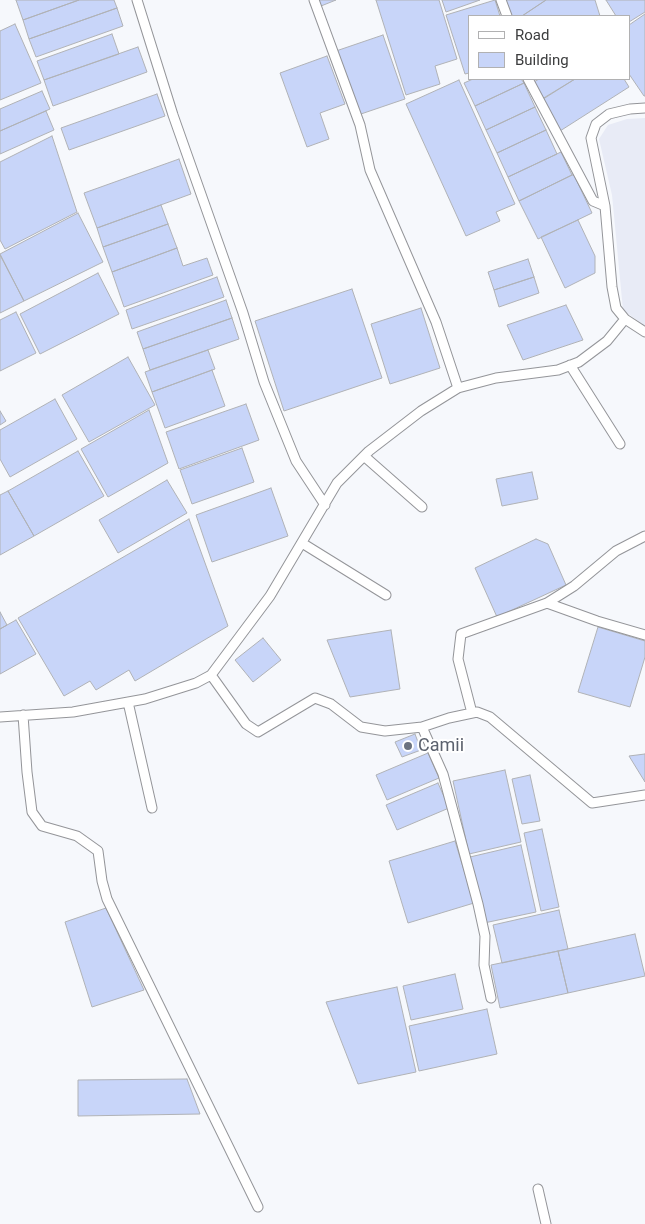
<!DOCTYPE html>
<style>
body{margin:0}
#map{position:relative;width:645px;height:1224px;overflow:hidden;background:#f6f8fc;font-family:Roboto,sans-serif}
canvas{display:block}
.legend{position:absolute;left:468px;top:15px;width:162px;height:65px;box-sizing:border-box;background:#fff;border:1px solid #b1b1b2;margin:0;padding:6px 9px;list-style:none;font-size:15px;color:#3c3d3e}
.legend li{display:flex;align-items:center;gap:10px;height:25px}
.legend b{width:25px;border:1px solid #b1b1b2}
</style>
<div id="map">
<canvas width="645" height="1224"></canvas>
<ul class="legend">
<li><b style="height:6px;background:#fff"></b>Road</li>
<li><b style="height:14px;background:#c8d5f9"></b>Building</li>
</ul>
</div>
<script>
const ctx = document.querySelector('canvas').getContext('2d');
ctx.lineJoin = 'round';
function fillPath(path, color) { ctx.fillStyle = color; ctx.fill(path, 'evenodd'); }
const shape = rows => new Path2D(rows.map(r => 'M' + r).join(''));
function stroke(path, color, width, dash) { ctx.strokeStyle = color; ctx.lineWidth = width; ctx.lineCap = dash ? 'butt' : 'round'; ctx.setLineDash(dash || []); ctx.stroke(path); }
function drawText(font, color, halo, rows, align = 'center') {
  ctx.font = font + ' Roboto,sans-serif'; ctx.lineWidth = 4; ctx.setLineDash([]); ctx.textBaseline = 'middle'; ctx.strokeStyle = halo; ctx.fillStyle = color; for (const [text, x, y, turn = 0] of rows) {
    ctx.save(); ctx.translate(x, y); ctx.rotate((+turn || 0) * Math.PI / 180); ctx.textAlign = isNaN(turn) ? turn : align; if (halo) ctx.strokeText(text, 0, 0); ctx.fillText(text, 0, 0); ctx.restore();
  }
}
fillPath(shape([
 [645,118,645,326,623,310,612,195,599,139,608,125,627,119]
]), '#e8ebf6');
const building = shape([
 [16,0,79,0,23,20,16,0],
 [79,0,114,0,117,8,29,39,23,20,79,0],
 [318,0,336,0,321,6,318,0],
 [376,0,439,0,457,59,435,66,440,84,406,95,376,0],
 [442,0,480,0,446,12,442,0],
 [495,0,500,16,469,16,469,73,465,74,446,15,495,0],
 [504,0,546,0,522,16,509,16,504,0],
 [546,0,595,0,600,16,522,16,546,0],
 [606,0,645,0,645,12,629,22,629,16,616,16,606,0],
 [117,8,123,26,36,57,29,39,117,8],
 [645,14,645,96,644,96,629,74,629,25,645,14],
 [15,24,41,83,0,100,0,31,15,24],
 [112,34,119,54,44,80,37,61,112,34],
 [383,35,405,99,358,115,336,51,383,35],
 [138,47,147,72,53,106,44,80,138,47],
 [327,56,345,104,320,113,329,139,307,147,280,73,327,56],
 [473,79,521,79,524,83,475,106,464,83,473,79],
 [539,79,575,79,542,99,532,83,539,79],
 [575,79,624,79,629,87,560,131,540,101,575,79],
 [459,80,515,204,496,212,500,221,466,236,406,104,459,80],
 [524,83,535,107,486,130,475,106,524,83],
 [42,91,50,109,0,131,0,109,42,91],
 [157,94,165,116,69,150,61,128,157,94],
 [535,107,546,130,497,153,486,130,535,107],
 [46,111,54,130,0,154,0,131,46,111],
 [546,130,557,154,508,177,497,153,546,130],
 [52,136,77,212,5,249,0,240,0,162,52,136],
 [561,152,572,175,519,201,508,177,561,152],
 [179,159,191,194,97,228,84,193,179,159],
 [572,175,574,175,592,213,538,239,519,201,572,175],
 [161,205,168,224,103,247,97,228,161,205],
 [78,213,103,262,24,301,0,254,78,213],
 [578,220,595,256,595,273,565,288,541,237,578,220],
 [168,224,177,248,112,272,103,247,168,224],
 [177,248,183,266,207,258,213,275,124,307,112,272,177,248],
 [0,255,24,301,0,313,0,255],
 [528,259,534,277,494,290,488,272,528,259],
 [98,273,119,314,40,354,20,314,98,273],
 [217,277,224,297,132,329,126,310,217,277],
 [534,277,539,293,499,307,494,290,534,277],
 [352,289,382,378,284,411,255,321,352,289],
 [226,300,232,318,143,349,137,332,226,300],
 [566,305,583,340,523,360,507,325,566,305],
 [421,308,440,368,390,384,371,324,421,308],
 [16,312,36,353,0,371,0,320,16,312],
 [232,318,239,339,150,370,143,349,232,318],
 [208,350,215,369,152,392,145,372,208,350],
 [128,357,155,405,89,442,62,395,128,357],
 [212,370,225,406,165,428,152,392,212,370],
 [55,399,77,439,10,477,0,459,0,430,55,399],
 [246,404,259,440,179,469,166,432,246,404],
 [149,410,168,463,108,497,81,449,149,410],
 [0,411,6,421,0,425,0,411],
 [242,448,254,482,192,504,180,470,242,448],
 [78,451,104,496,34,536,8,491,78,451],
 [532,472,538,499,502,506,496,479,532,472],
 [167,480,187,513,118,553,99,520,167,480],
 [271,488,288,536,212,562,196,515,271,488],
 [8,491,34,536,0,555,0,495,8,491],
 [189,519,228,626,135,681,129,670,96,690,90,681,64,696,18,618,189,519],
 [536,539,548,544,566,585,497,617,475,568,536,539],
 [0,612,7,625,0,629,0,612],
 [16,620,36,654,0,674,0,629,16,620],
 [598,627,645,641,645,657,630,707,578,692,598,627],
 [391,630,400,689,350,697,327,640,391,630],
 [263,638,281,660,253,682,235,660,263,638],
 [415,734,421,750,402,757,395,742,415,734],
 [428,753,439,778,387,800,376,775,428,753],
 [645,754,645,782,629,756,645,754],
 [505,770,521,842,469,854,453,781,505,770],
 [530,775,540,821,522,824,512,779,530,775],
 [438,783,449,808,397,830,386,805,438,783],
 [542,829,559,907,541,911,524,833,542,829],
 [455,841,474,903,408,923,389,861,455,841],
 [521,845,536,912,484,923,470,857,521,845],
 [106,908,144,990,92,1007,65,922,106,908],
 [559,910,568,949,502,963,493,925,559,910],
 [635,934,645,976,568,993,558,951,635,934],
 [558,951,568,993,500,1008,491,965,558,951],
 [455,974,463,1009,411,1020,403,986,455,974],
 [397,987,416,1072,358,1084,326,1002,397,987],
 [487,1009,497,1054,419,1071,409,1026,487,1009],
 [187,1079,200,1114,78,1116,78,1080,187,1079]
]);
fillPath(building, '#c8d5f9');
stroke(building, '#b0b2b6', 1);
const minor = shape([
 [137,0,173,115,243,313,264,382,296,461,325,505],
 [314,0,360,125,370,170,436,322,458,388],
 [501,0,507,16],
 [528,79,593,201,605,206],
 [625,319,645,332],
 [570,365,620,444],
 [364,456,422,507],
 [302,543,386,595],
 [547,603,597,621,645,635],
 [211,675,246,724,258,732,315,698,331,704,361,727,385,731,422,727],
 [128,702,152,808],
 [472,713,458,659,461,634,547,603,574,586,616,551,645,536],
 [23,715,27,772,32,812,42,826,77,836,98,851,102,881,107,899,258,1207],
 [0,717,73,712,145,699,196,683,211,675,270,596,337,483,369,451,421,411,458,388,496,378,558,370,579,362,607,341,625,319,616,308,612,287,605,206,591,138,596,124,609,114,630,109,645,108],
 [491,998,484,965,485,936,478,904,443,774,422,727,449,718,477,712,490,717,592,803,645,795],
 [538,1189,546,1224]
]);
stroke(minor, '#949599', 11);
stroke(minor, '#fff', 9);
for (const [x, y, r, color] of [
 [408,746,5,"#6b7280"]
]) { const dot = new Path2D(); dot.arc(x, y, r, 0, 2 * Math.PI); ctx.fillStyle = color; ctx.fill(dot); stroke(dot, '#fff', 2); }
drawText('18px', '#5b616d', '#fff', [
 ["Camii",418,746]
], 'left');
</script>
